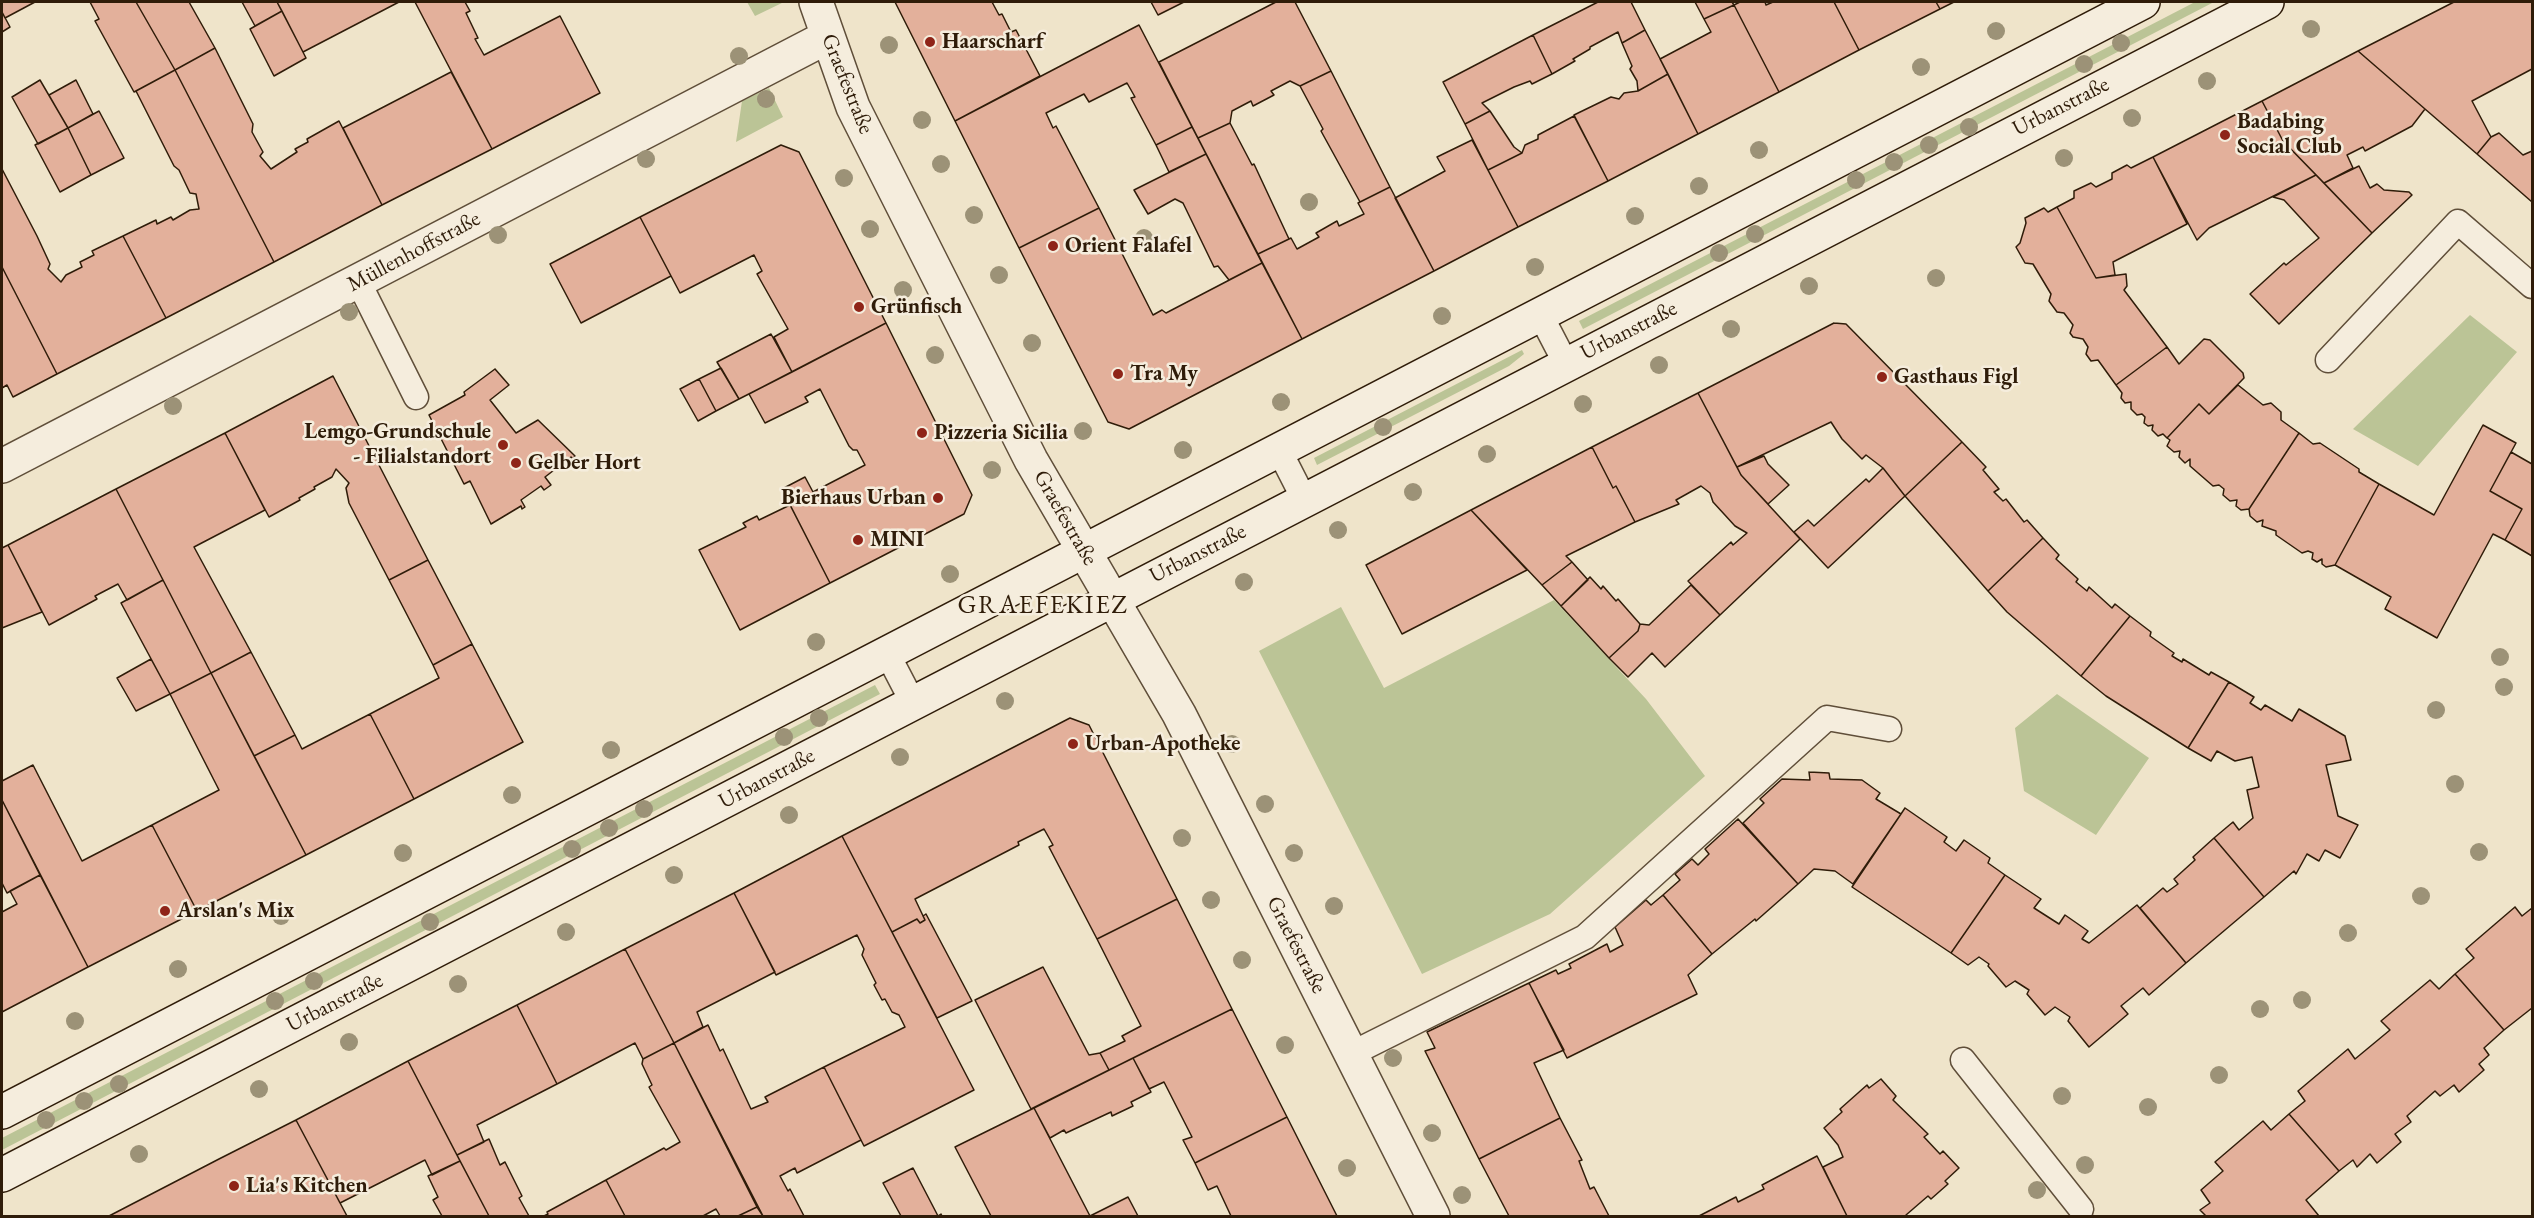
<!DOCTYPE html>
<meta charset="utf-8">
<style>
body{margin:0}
#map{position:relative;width:2534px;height:1218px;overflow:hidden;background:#efe4ca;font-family:"EB Garamond",serif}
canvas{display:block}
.frame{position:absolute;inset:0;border:3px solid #2f1c09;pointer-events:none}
</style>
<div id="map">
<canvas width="2534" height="1218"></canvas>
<div class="frame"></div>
</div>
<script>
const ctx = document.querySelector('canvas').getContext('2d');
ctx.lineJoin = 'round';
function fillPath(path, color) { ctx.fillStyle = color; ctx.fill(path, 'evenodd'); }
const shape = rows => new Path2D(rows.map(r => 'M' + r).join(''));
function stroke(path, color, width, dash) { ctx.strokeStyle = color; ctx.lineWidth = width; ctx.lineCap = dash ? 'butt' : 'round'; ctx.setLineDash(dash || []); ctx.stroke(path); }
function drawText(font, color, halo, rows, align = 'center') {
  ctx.font = font + ' "EB Garamond",serif'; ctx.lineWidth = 5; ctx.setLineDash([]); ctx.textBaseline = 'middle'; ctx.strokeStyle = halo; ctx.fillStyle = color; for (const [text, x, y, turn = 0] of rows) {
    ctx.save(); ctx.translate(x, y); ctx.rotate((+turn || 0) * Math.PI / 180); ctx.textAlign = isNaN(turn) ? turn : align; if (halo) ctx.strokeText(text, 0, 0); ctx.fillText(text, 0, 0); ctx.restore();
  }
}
fillPath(shape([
 [747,2,784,2,755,16],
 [2195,2,2214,2,1583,329,1579,321],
 [769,88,783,117,736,142,742,101],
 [2470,315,2517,352,2418,466,2353,429],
 [1522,350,1524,354,1509,366,1317,465,1314,458],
 [1554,600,1646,699,1705,776,1550,914,1422,974,1259,651,1341,607,1384,688],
 [875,685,880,694,2,1150,2,1138],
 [2057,694,2149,758,2096,835,2024,791,2015,728]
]), '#bbc496');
const building = shape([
 [2,2,35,2,5,18,2,12,2,2],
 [90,2,136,2,175,70,134,92,95,21,99,19,90,2],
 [136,2,189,2,215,48,175,70,136,2],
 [242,2,277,2,282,11,255,26,242,2],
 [277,2,399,2,303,52,277,2],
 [415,2,465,2,470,11,466,13,478,38,475,39,484,55,560,16,600,93,492,149,415,2],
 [895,2,992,2,999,15,1002,14,1011,32,1016,30,1040,76,955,121,895,2],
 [1151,2,1184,2,1158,15,1151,2],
 [1276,2,1295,2,1331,71,1300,86,1290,81,1271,91,1274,95,1253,106,1251,101,1232,111,1230,123,1198,138,1159,62,1276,2],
 [1598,2,1631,2,1645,30,1622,43,1618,32,1590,47,1590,49,1573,59,1575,61,1552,74,1533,35,1598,2],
 [1695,2,1732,2,1734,5,1704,19,1695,2],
 [1740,2,1765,2,1766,5,1773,2,1834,2,1859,50,1779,92,1734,5,1740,2],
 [1834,2,1936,2,1940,9,1859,50,1834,2],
 [1936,2,1954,2,1940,9,1936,2],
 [2454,2,2532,2,2532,69,2472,101,2491,137,2477,154,2358,51,2454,2],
 [1734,5,1779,92,1698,134,1660,59,1711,32,1704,19,1734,5],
 [282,11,306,58,274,76,250,29,282,11],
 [2,12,10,27,2,32,2,12],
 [1139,25,1192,127,1156,145,1131,98,1135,97,1127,83,1089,102,1084,94,1046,113,1053,128,1056,126,1099,208,1019,248,955,121,1139,25],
 [1645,30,1668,74,1638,91,1637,81,1630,69,1632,66,1622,43,1645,30],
 [1533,35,1552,74,1532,84,1530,81,1514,87,1482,103,1490,111,1465,124,1443,82,1533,35],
 [215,48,253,124,252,132,263,152,260,156,271,169,297,152,295,149,308,142,307,139,339,121,382,205,274,262,175,70,215,48],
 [2358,51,2425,109,2412,126,2365,151,2363,147,2347,155,2353,168,2324,183,2283,141,2262,101,2358,51],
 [175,70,274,262,166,318,123,236,156,220,157,224,171,217,173,220,190,210,199,209,196,194,190,193,179,170,174,166,136,91,175,70],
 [1331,71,1390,187,1360,202,1321,131,1323,129,1300,86,1331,71],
 [451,72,492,149,382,205,343,128,451,72],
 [1668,74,1698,134,1608,181,1574,115,1611,97,1619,99,1624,93,1638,91,1668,74],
 [40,80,68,128,38,144,12,97,40,80],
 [76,80,93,114,68,128,49,95,76,80],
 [2262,101,2283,141,2316,175,2209,228,2197,240,2153,157,2262,101],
 [99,111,124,158,91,175,68,128,99,111],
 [1490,111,1514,147,1522,153,1488,170,1465,124,1490,111],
 [1574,116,1608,181,1518,227,1488,170,1522,153,1525,145,1538,139,1538,135,1574,116],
 [1230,123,1252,165,1254,164,1289,239,1258,254,1198,138,1230,123],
 [1192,127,1206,154,1169,172,1156,145,1192,127],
 [68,128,91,175,60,192,35,145,68,128],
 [2499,133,2523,155,2532,151,2532,202,2477,154,2491,137,2499,133],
 [1472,140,1518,227,1434,271,1395,198,1445,171,1437,157,1472,140],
 [781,145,799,152,886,323,792,372,774,337,788,329,757,274,762,271,754,255,680,293,640,217,781,145],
 [1206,154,1262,263,1229,280,1218,266,1214,267,1183,203,1175,199,1148,214,1134,190,1206,154],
 [2153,157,2187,224,2113,262,2115,275,2096,278,2057,207,2074,198,2074,191,2091,183,2096,187,2112,179,2112,173,2127,165,2131,168,2153,157],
 [2359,166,2370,188,2377,184,2384,190,2409,192,2412,195,2372,233,2324,183,2359,166],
 [2,169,37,236,50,264,48,269,61,282,66,275,82,267,80,262,94,255,92,251,123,236,166,318,57,374,2,267,2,169],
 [2316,175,2372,233,2279,324,2250,294,2284,263,2286,265,2319,238,2284,200,2273,197,2316,175],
 [1390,187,1434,271,1302,339,1258,254,1291,238,1297,249,1319,237,1316,233,1337,221,1339,226,1364,214,1358,203,1390,187],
 [2057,207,2096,278,2126,274,2127,286,2124,290,2167,347,2116,385,2098,360,2091,361,2086,354,2088,347,2083,339,2073,337,2070,333,2073,325,2064,313,2057,312,2049,301,2051,294,2033,264,2025,263,2016,247,2020,243,2026,223,2025,218,2044,208,2048,212,2057,207],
 [1099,208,1153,315,1162,310,1166,313,1262,263,1302,339,1129,429,1108,422,1019,248,1099,208],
 [640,217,671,276,581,323,550,264,640,217],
 [2,267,57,374,13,397,7,385,2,388,2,267],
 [886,323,972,495,964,514,830,583,782,489,805,477,813,492,865,465,857,450,853,450,849,446,820,389,805,397,808,402,765,423,749,394,886,323],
 [1834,323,1846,324,1962,442,1905,496,1883,468,1866,455,1862,459,1842,439,1831,422,1737,467,1698,393,1834,323],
 [771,334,792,372,739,399,717,362,771,334],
 [2204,339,2210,340,2243,373,2244,378,2209,414,2199,404,2167,438,2163,434,2158,436,2152,430,2153,425,2148,426,2144,423,2145,417,2142,414,2137,415,2131,409,2131,402,2125,403,2121,398,2122,393,2116,385,2167,347,2179,364,2204,339],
 [721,368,739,399,716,411,699,379,721,368],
 [495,369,509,385,490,400,516,433,538,420,575,456,573,459,571,457,545,477,551,485,544,490,541,486,521,500,525,507,522,509,521,506,491,524,470,481,464,484,429,415,465,395,464,392,495,369],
 [333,376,428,560,389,580,349,503,346,488,349,483,336,469,332,477,314,487,315,489,299,498,300,500,269,517,225,433,333,376],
 [699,379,716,411,698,421,680,389,699,379],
 [2238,385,2263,405,2271,403,2281,412,2281,420,2299,433,2249,509,2241,510,2236,506,2237,500,2230,501,2223,495,2224,489,2219,485,2213,486,2190,466,2190,459,2185,463,2179,457,2180,451,2174,452,2167,446,2170,440,2167,438,2199,404,2209,414,2238,385],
 [1698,393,1741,475,1800,539,1720,615,1688,581,1731,542,1733,545,1747,533,1735,526,1713,502,1710,493,1701,486,1676,500,1679,504,1635,522,1616,486,1613,488,1592,447,1698,393],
 [2483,425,2516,443,2490,491,2522,509,2505,540,2493,534,2437,638,2385,609,2391,597,2335,565,2379,484,2434,515,2483,425],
 [225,433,265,510,194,547,251,652,211,673,116,489,225,433],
 [2299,433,2313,444,2320,443,2359,469,2359,472,2379,484,2335,565,2326,567,2322,564,2322,559,2317,562,2312,559,2313,553,2308,551,2302,553,2276,535,2276,531,2262,526,2263,520,2257,522,2250,516,2249,509,2299,433],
 [1962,442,1986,467,1983,470,1999,489,1994,492,2003,501,2006,499,2024,522,2027,520,2043,538,1988,591,1905,496,1962,442],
 [1592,447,1613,488,1616,486,1635,522,1566,556,1572,562,1542,585,1471,510,1592,447],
 [2511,452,2532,464,2532,556,2505,540,2522,509,2490,491,2511,452],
 [1764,456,1768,464,1789,485,1768,504,1741,475,1737,467,1764,456],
 [1883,468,1905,496,1828,568,1794,532,1808,520,1814,526,1866,479,1869,482,1883,468],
 [116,489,163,580,127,600,118,584,95,596,97,599,49,625,8,545,116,489],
 [790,505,830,583,740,630,699,550,746,527,743,523,757,516,759,520,790,505],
 [1471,510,1527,570,1402,634,1366,565,1471,510],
 [2043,538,2059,555,2056,559,2078,579,2076,582,2087,591,2089,587,2112,608,2115,604,2130,616,2081,676,2007,612,1988,591,2043,538],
 [8,545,42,612,2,628,2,631,2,548,8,545],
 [428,560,472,644,433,665,389,580,428,560],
 [1572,562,1588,580,1561,606,1542,585,1572,562],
 [1590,577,1601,589,1603,586,1616,601,1618,599,1640,624,1638,631,1609,658,1561,606,1590,577],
 [163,580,211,673,170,694,121,603,163,580],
 [1691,585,1720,615,1665,667,1652,653,1628,677,1609,658,1638,631,1640,624,1649,625,1691,585],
 [2130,616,2151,632,2150,636,2174,653,2172,656,2182,662,2183,659,2209,675,2211,672,2229,682,2188,748,2106,696,2081,676,2130,616],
 [472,644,523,742,414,799,370,714,439,678,433,665,472,644],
 [251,652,295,735,254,756,211,673,251,652],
 [151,659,170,694,136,711,117,678,151,659],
 [211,673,306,855,197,911,152,825,219,790,170,694,211,673],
 [2229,682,2254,697,2250,703,2261,710,2265,705,2292,721,2299,709,2345,736,2351,760,2326,765,2338,816,2358,825,2340,858,2325,850,2319,861,2307,854,2296,874,2294,871,2264,897,2214,838,2233,822,2239,830,2253,818,2247,790,2259,787,2252,757,2235,761,2217,751,2211,761,2188,748,2229,682],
 [370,714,414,799,306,855,254,756,295,735,302,749,370,714],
 [1070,718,1089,725,1177,899,1097,939,1049,847,1053,845,1044,829,1018,842,1019,845,915,899,925,920,920,923,917,919,892,932,842,836,1070,718],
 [33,765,82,861,152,825,197,911,88,967,2,800,2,781,33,765],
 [1809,772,1829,773,1830,779,1862,780,1880,793,1876,799,1901,814,1853,884,1835,871,1814,869,1798,884,1743,823,1764,803,1760,799,1782,779,1810,780,1809,772],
 [2,800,40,875,7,893,2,883,2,800],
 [1905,808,1947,837,1944,842,1956,851,1964,840,1990,858,1988,863,2005,875,1951,953,1852,887,1905,808],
 [1738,819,1798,884,1756,921,1755,919,1712,954,1663,895,1680,880,1675,874,1692,859,1698,865,1709,854,1705,849,1738,819],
 [842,836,974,1090,864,1146,824,1067,905,1027,899,1015,892,1012,885,999,882,1000,874,985,876,983,862,955,864,949,857,935,776,975,734,893,842,836],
 [2214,838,2264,897,2186,963,2140,908,2163,888,2167,892,2178,884,2174,879,2195,860,2193,857,2214,838],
 [40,875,88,967,2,1012,2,912,17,904,10,891,40,875],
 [2005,875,2041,899,2034,908,2059,924,2065,915,2088,931,2082,939,2089,943,2137,905,2186,963,2149,995,2143,988,2121,1006,2128,1014,2089,1047,2068,1021,2070,1017,2055,1007,2045,1015,2027,994,2029,990,2015,981,2006,987,1988,966,1989,964,1979,957,1968,965,1951,953,2005,875],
 [734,893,775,972,697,1012,703,1027,674,1043,625,949,734,893],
 [1663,895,1712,954,1688,975,1697,994,1567,1058,1529,983,1556,970,1558,974,1571,968,1569,964,1607,944,1610,952,1623,945,1615,927,1646,900,1651,905,1663,895],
 [1177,899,1232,1009,1109,1070,1100,1053,1125,1041,1122,1036,1141,1026,1097,939,1177,899],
 [2515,907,2522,916,2532,908,2532,1008,2504,1030,2455,974,2474,958,2466,949,2515,907],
 [926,914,972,1001,937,1018,892,932,917,919,920,923,925,920,923,916,926,914],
 [625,949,674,1043,643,1059,635,1043,557,1084,517,1005,625,949],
 [1043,967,1089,1055,1100,1053,1109,1070,1031,1109,975,1000,1043,967],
 [2455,974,2504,1030,2484,1048,2489,1055,2479,1064,2484,1070,2459,1092,2454,1085,2440,1096,2435,1091,2407,1116,2411,1122,2395,1134,2401,1142,2377,1163,2370,1154,2357,1167,2353,1160,2339,1171,2289,1114,2305,1101,2298,1091,2348,1049,2355,1059,2390,1030,2381,1021,2430,980,2439,989,2455,974],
 [1529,983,1564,1050,1534,1063,1560,1118,1479,1159,1425,1051,1435,1048,1427,1032,1529,983],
 [517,1005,557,1084,477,1125,484,1142,457,1155,408,1061,517,1005],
 [1232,1009,1287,1117,1195,1163,1183,1140,1192,1137,1164,1082,1149,1089,1133,1058,1232,1009],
 [708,1025,720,1051,723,1049,751,1109,768,1102,765,1097,824,1067,861,1140,797,1173,795,1168,780,1176,788,1191,790,1189,804,1216,763,1216,674,1043,708,1025],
 [674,1043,757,1207,738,1216,720,1216,716,1209,703,1216,625,1216,606,1180,664,1148,666,1150,680,1142,649,1087,652,1085,642,1064,643,1059,674,1043],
 [1133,1058,1151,1092,1131,1102,1133,1106,1112,1116,1111,1112,1066,1133,1064,1130,1050,1138,1034,1108,1133,1058],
 [408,1061,460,1161,432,1175,425,1160,340,1203,296,1120,408,1061],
 [1881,1079,1896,1096,1893,1100,1928,1134,1924,1137,1940,1154,1943,1151,1959,1168,1945,1181,1948,1184,1931,1199,1928,1196,1906,1215,1907,1216,1847,1216,1823,1167,1843,1157,1838,1145,1824,1128,1842,1112,1840,1109,1867,1085,1869,1088,1881,1079],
 [1034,1108,1090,1216,991,1216,955,1147,1034,1108],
 [2289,1114,2339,1171,2306,1200,2319,1216,2206,1216,2200,1210,2210,1203,2201,1190,2223,1171,2215,1162,2263,1121,2271,1130,2289,1114],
 [1287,1117,1337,1216,1231,1216,1217,1186,1208,1190,1195,1163,1287,1117],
 [1560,1118,1582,1160,1579,1161,1590,1189,1594,1187,1609,1216,1509,1216,1479,1159,1560,1118],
 [296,1120,347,1216,109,1216,219,1159,296,1120],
 [489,1139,500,1165,505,1162,522,1196,519,1198,529,1216,489,1216,457,1155,489,1139],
 [1817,1156,1847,1216,1699,1216,1736,1197,1738,1202,1764,1189,1762,1185,1817,1156],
 [460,1161,489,1216,442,1216,433,1200,438,1197,428,1176,460,1161],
 [913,1168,938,1216,941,1214,942,1216,901,1216,883,1183,913,1168],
 [606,1180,625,1216,544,1216,548,1214,547,1212,606,1180],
 [1128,1197,1138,1216,1088,1216,1090,1216,1128,1197],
 [757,1207,763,1216,738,1216,757,1207]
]);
fillPath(building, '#e3b09b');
stroke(building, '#2f1c09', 1.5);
const service = shape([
 [358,281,416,397],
 [1540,314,1566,364],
 [2328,360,2458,222,2532,286],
 [1279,450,1304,499],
 [887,653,913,703],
 [1351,1054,1585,937,1827,718,1889,729],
 [1963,1060,2081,1209]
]);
const minor = shape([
 [816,2,853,107,1031,460,1179,714,1433,1216],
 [2,466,827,37]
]);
const secondary = shape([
 [2,1112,2143,2],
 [2,1175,2267,2]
]);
stroke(service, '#5f4e39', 27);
stroke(minor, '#5f4e39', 36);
stroke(secondary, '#2f1c09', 36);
stroke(service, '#f5eddd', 24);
stroke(minor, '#f5eddd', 33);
stroke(secondary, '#f5eddd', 33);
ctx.fillStyle = '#9c9277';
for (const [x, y] of [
 [2311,29],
 [1996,31],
 [2121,43],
 [889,45],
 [739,56],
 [2084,64],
 [1921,67],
 [2207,81],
 [766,99],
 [2132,118],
 [922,120],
 [1969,127],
 [1929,145],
 [1759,150],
 [2064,158],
 [646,159],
 [1894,162],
 [941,164],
 [844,178],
 [1856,180],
 [1699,186],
 [1309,202],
 [974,215],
 [1635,216],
 [870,229],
 [1755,234],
 [498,235],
 [1144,238],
 [1719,253],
 [1535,267],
 [999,275],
 [1936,278],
 [1809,286],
 [903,290],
 [349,312],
 [1442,316],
 [1731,329],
 [1032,343],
 [935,355],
 [1659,365],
 [1281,402],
 [1583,404],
 [173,406],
 [1383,427],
 [1083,431],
 [1183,450],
 [1487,454],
 [992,470],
 [1413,492],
 [1338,530],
 [950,574],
 [1244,582],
 [816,642],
 [2500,657],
 [2504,687],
 [1005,701],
 [2436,710],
 [819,718],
 [784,737],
 [1232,744],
 [611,750],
 [900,757],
 [2455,784],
 [512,795],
 [1265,804],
 [644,809],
 [789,815],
 [609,828],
 [1182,838],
 [572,849],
 [2479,852],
 [403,853],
 [1294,853],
 [674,875],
 [2421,896],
 [1211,900],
 [1334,906],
 [281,916],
 [430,922],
 [566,932],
 [2348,933],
 [1242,960],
 [178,969],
 [314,981],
 [458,984],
 [2302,1000],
 [275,1001],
 [2260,1009],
 [75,1021],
 [349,1042],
 [1285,1045],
 [1393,1058],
 [2219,1075],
 [119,1084],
 [259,1089],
 [2062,1096],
 [84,1101],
 [2148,1107],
 [46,1120],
 [1432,1133],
 [139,1154],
 [2085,1165],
 [1347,1168],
 [2037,1190],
 [1462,1195]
]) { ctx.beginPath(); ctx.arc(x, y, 9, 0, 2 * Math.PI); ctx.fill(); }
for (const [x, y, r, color] of [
 [930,42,6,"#8f2418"],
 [2225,135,6,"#8f2418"],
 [1053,246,6,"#8f2418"],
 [859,307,6,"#8f2418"],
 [1118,374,6,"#8f2418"],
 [1882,377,6,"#8f2418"],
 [922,433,6,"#8f2418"],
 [503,445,6,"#8f2418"],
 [516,463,6,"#8f2418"],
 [938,498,6,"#8f2418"],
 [858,540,6,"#8f2418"],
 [1073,744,6,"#8f2418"],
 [165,911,6,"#8f2418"],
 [234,1186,6,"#8f2418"]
]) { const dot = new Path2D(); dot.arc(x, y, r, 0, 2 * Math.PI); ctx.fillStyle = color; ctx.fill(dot); stroke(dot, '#f5eddd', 2); }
drawText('bold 22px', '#2f1c09', '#f5eddd', [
 ["Haarscharf",942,42],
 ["Badabing",2237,122],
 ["Social Club",2237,147],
 ["Orient Falafel",1065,246],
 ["Grünfisch",871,307],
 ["Tra My",1130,374],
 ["Gasthaus Figl",1894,377],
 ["Lemgo-Grundschule",491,432,"right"],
 ["- Filialstandort",491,457,"right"],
 ["Pizzeria Sicilia",934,433],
 ["Gelber Hort",528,463],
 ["Bierhaus Urban",926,498,"right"],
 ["MINI",870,540],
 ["Urban-Apotheke",1085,744],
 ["Arslan's Mix",177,911],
 ["Lia's Kitchen",246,1186]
], 'left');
drawText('22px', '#2f1c09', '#f5eddd', [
 ["Graefestraße",847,84,68],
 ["Urbanstraße",2061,107,-27],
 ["Müllenhoffstraße",414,252,-28],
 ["Urbanstraße",1629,331,-27],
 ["Graefestraße",1065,518,60],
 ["Urbanstraße",1198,554,-27],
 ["Urbanstraße",767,779,-28],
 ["Graefestraße",1296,945,63],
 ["Urbanstraße",335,1003,-27]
]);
ctx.letterSpacing = '1.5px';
drawText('26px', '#2f1c09', '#f5eddd', [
 ["GRAEFEKIEZ",1043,606]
]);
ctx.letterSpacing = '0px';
</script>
